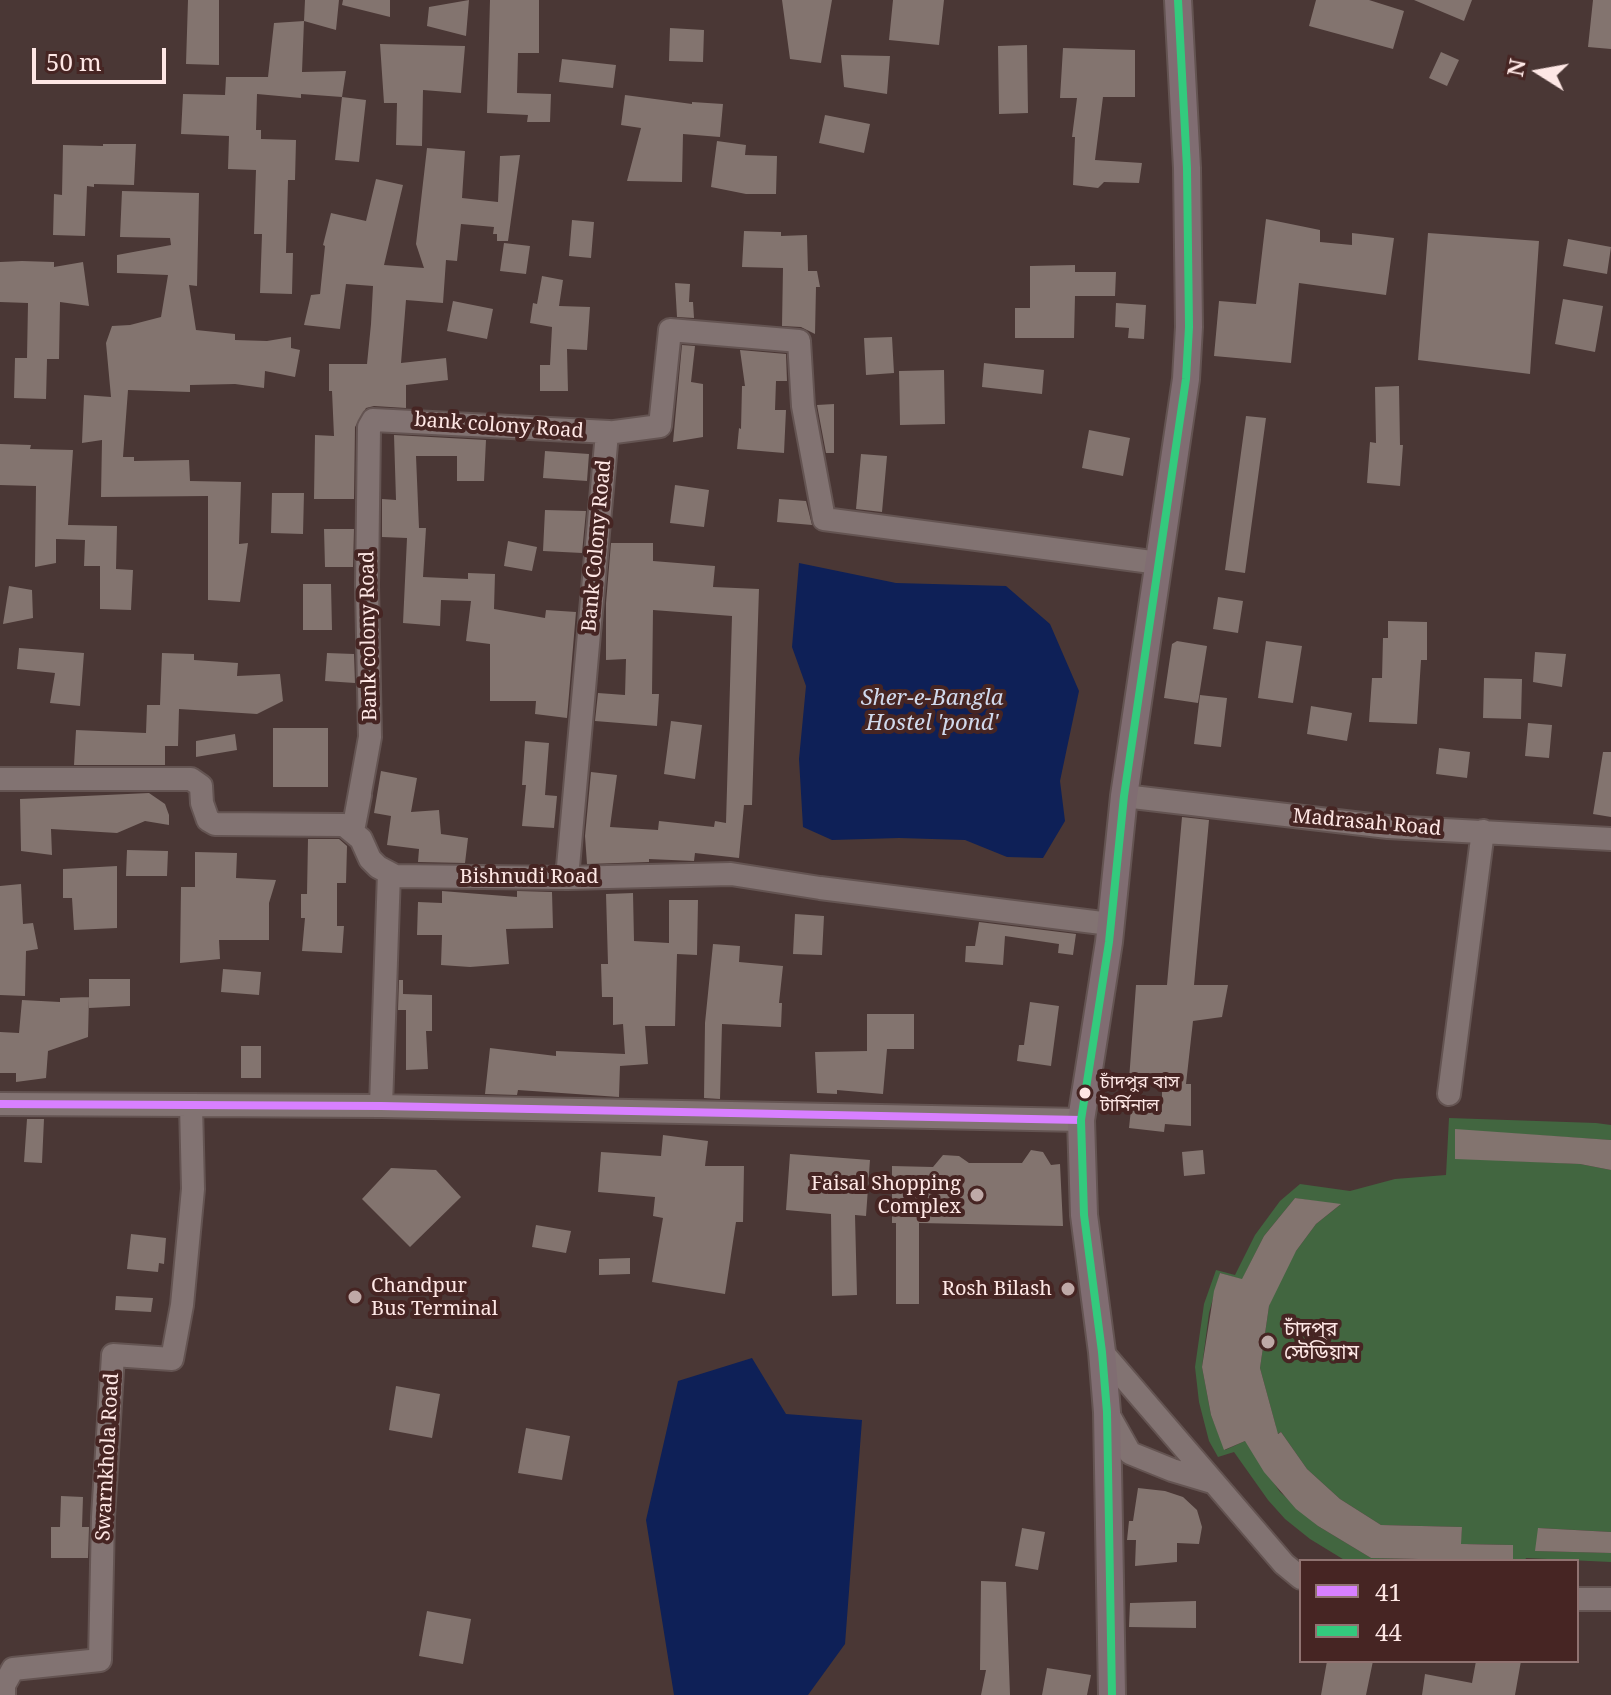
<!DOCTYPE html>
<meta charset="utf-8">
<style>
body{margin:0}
#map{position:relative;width:1611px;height:1695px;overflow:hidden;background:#4a3735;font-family:"Noto Serif",serif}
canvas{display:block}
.legend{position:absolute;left:1299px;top:1559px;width:280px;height:104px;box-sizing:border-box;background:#462523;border:2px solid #907371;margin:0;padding:10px 14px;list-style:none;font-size:24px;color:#fee7e5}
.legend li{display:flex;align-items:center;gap:16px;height:40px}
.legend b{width:40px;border:2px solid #907371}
.north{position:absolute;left:1499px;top:32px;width:80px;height:80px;-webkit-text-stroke:6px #462523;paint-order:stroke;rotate:281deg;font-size:22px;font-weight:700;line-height:32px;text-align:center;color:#fee7e5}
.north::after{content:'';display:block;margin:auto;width:28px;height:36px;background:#fee7e5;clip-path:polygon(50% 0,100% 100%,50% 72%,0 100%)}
.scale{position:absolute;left:32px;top:48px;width:134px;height:36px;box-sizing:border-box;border:4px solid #fee7e5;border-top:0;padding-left:10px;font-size:24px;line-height:28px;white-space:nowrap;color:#fee7e5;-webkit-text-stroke:6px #462523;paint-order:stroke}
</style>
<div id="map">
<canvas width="1611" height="1695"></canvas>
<ul class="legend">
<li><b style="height:10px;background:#d880ff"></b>41</li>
<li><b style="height:10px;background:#33ca7d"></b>44</li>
</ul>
<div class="north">N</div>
<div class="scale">50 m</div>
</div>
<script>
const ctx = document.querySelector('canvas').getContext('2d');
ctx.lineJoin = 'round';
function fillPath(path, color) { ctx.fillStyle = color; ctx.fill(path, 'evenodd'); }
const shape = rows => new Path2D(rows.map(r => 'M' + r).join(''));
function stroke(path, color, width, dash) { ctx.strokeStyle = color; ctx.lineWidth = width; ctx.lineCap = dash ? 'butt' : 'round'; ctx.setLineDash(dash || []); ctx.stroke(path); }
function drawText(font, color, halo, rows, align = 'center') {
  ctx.font = font + ' "Noto Serif","Noto Sans Bengali",serif'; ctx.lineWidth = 8; ctx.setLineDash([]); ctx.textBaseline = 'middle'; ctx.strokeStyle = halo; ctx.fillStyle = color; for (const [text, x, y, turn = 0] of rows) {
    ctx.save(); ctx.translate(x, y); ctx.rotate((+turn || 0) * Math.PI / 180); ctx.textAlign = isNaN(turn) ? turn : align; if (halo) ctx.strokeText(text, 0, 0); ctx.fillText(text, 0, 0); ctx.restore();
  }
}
fillPath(shape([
 [1449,1118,1596,1123,1611,1125,1611,1140,1455,1130,1455,1158,1580,1164,1611,1170,1611,1532,1539,1528,1536,1551,1611,1553,1611,1562,1526,1558,1525,1561,1513,1561,1513,1545,1468,1544,1466,1561,1346,1561,1310,1539,1285,1519,1268,1500,1234,1452,1218,1457,1209,1441,1199,1402,1195,1367,1204,1304,1216,1270,1235,1275,1255,1235,1280,1201,1300,1184,1350,1191,1395,1179,1446,1175],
 [1295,1198,1340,1205,1316,1224,1296,1251,1244,1276,1264,1236],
 [1220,1273,1275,1289,1269,1306,1260,1368,1276,1427,1225,1450,1211,1415,1202,1367,1209,1313],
 [1281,1432,1307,1469,1340,1499,1381,1525,1462,1527,1459,1560,1371,1558,1318,1526,1280,1492,1250,1448]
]), '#426640');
fillPath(shape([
 [799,563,896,583,1006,586,1050,624,1079,691,1060,781,1065,821,1043,858,1007,857,965,840,899,838,832,840,803,827,799,759,806,686,792,647],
 [752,1358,786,1414,862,1420,845,1644,808,1695,674,1695,646,1520,678,1381]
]), '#0e2057');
fillPath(shape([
 [188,0,219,0,219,65,186,64],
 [305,0,339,0,336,30,304,21],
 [343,0,390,0,390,17,342,5],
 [469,0,466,36,427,26,429,7],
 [490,0,539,0,539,53,518,53,517,93,551,94,550,122,527,122,528,115,487,113],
 [782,0,832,0,821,63,790,59],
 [893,0,944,0,939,45,889,40],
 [1316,0,1369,0,1404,11,1393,49,1309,26],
 [1414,0,1472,0,1464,21],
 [1593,0,1611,0,1611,49,1588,47],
 [304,21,302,72,346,71,342,97,301,94,301,98,257,94,256,130,261,130,261,139,296,140,295,180,288,180,286,253,293,253,292,294,260,293,262,234,254,234,256,170,228,169,229,136,181,134,183,94,225,95,226,77,268,77,274,23],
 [670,28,704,30,703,62,669,61],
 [380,44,465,46,461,93,423,90,422,146,396,145,397,103,384,103],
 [1027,45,1028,113,999,114,998,46],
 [1063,48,1135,50,1135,97,1103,97,1095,160,1142,163,1139,183,1104,182,1098,188,1073,185,1075,137,1072,137,1077,98,1060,98],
 [1441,52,1459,60,1447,86,1429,78],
 [841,55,890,56,887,94,844,87],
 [562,59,616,65,613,88,559,82],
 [625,95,692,104,692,102,723,104,720,137,683,134,682,182,627,181,641,128,621,125],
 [342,97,366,100,359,162,335,160],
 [825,115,870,124,864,153,819,143],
 [717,141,746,145,745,155,777,156,776,194,746,194,711,187],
 [103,144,136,144,134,185,94,184,94,187,87,186,85,236,53,235,54,194,62,195,63,145,103,146],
 [427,148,465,151,462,198,498,202,500,156,520,155,508,241,497,241,497,234,493,234,494,227,461,224,457,261,446,260,443,303,406,300,401,363,446,358,448,380,406,385,406,408,374,406,366,408,355,427,354,499,314,499,315,435,334,436,332,391,329,391,329,364,367,364,371,324,373,286,346,284,340,329,304,325,311,295,320,294,325,246,323,245,331,213,366,221,376,179,403,185,384,265,424,268,416,244],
 [122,191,199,193,197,286,189,285,196,330,235,334,235,340,267,341,291,337,291,348,300,350,295,377,265,371,264,388,235,384,190,385,190,392,128,390,123,457,134,457,134,461,189,460,190,481,241,482,239,544,248,543,240,602,208,600,208,496,101,497,102,440,82,443,84,395,111,397,106,343,112,326,130,325,161,317,168,275,117,273,117,255,171,245,170,238,120,237],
 [1266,219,1320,230,1320,242,1352,245,1352,233,1394,238,1386,295,1299,283,1291,363,1214,356,1219,301,1256,304],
 [572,220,594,222,591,258,569,256],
 [744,231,781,232,781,236,807,235,808,271,817,271,820,287,816,287,815,334,801,327,782,326,783,268,742,267],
 [1428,233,1539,241,1530,374,1418,360],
 [1568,239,1611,247,1607,274,1563,266],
 [504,243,530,246,526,274,500,271],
 [22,261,54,262,54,267,83,262,89,306,60,302,59,359,47,359,46,399,14,398,15,358,27,358,28,303,0,302,0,262],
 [1075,265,1075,272,1116,272,1115,296,1075,296,1074,338,1015,338,1015,308,1030,308,1030,266],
 [542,276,563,280,559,306,590,307,587,350,567,349,568,391,540,391,540,365,550,365,552,327,530,323,533,303,537,304],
 [675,283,690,284,689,302,693,302,694,318,677,317],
 [1563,299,1603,306,1595,352,1555,344],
 [453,301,493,309,487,339,447,331],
 [1116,303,1146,305,1144,339,1128,338,1129,328,1115,327],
 [892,337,894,373,866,375,864,338],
 [682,345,695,346,691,382,703,384,703,437,673,442],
 [740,350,786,354,787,381,776,381,775,410,786,410,784,453,737,449,739,428,741,429,742,386,745,386],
 [984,363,1044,370,1042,394,982,387],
 [944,370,945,424,900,425,899,371],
 [1399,386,1400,445,1403,445,1400,486,1367,483,1370,442,1376,443,1375,387],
 [834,404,834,453,826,453,817,405],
 [1246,416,1266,418,1245,573,1225,570],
 [1089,430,1130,438,1123,476,1082,468],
 [394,435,486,440,484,481,457,481,457,456,416,456,419,528,426,528,423,577,468,579,468,573,495,574,494,609,545,618,546,610,576,612,567,718,535,714,536,701,490,701,490,644,466,641,471,601,441,600,440,626,403,623,407,538,382,537,382,499,396,500],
 [0,444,31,445,30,449,73,450,68,525,117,526,116,569,133,570,131,610,100,609,100,566,84,566,85,540,56,539,56,563,35,567,36,486,0,485],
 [545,451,589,454,587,481,543,478],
 [861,454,887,456,882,512,856,509],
 [675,485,709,490,704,527,670,523],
 [272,493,304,493,303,534,271,533],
 [779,499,806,501,812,525,777,522],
 [545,510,586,511,582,553,543,551],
 [324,529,354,529,353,567,325,567],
 [508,541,537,547,532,571,504,566],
 [611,543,653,543,653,561,715,566,713,587,759,589,752,805,744,805,739,858,695,853,694,861,649,859,649,862,587,864,585,836,591,772,617,775,610,827,658,830,659,821,714,827,715,821,726,823,732,616,653,610,652,694,659,694,657,726,595,721,598,693,625,695,626,659,606,660,606,603],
 [303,584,331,584,332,630,303,630],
 [9,586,32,590,33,618,3,624],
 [1218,597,1243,601,1238,633,1213,629],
 [1388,621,1427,622,1427,660,1421,660,1417,724,1369,722,1372,678,1382,678,1383,638,1388,638],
 [1177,641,1207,646,1198,703,1164,698,1172,644],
 [1266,641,1302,646,1293,703,1258,698],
 [19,648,84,653,80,706,50,703,55,673,17,669],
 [1535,652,1566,654,1562,687,1533,682],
 [162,653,194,654,194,660,238,663,237,676,280,674,283,701,257,714,179,709,178,746,165,746,165,765,74,765,76,730,146,733,147,705,160,705],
 [327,653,354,654,355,683,325,681],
 [1484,678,1522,679,1521,719,1483,718],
 [1200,695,1227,698,1221,747,1194,744],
 [1311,706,1352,713,1347,741,1307,734],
 [671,721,702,725,695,779,664,774],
 [1528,723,1552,725,1549,758,1525,756],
 [273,728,328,728,328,787,273,787],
 [235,734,237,750,196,757,196,741],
 [525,741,549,743,545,795,557,796,554,828,522,826,526,785,522,785],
 [1439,748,1470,752,1467,778,1436,774],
 [1603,752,1611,752,1611,817,1593,814],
 [381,771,417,778,411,812,439,810,441,834,468,838,465,863,418,862,419,849,387,845,391,816,374,813],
 [149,793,165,804,169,815,169,825,145,821,117,833,51,829,52,855,21,851,20,799],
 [1182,817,1209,820,1194,985,1228,985,1222,1017,1193,1021,1186,1084,1191,1084,1191,1126,1165,1124,1164,1132,1129,1128,1131,1109,1162,1112,1162,1081,1129,1080,1136,985,1167,985],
 [308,839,339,839,347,846,346,883,337,883,337,926,344,926,342,953,302,951,305,918,301,918,301,894,307,894],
 [127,850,168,851,167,876,126,876],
 [195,852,237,853,236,878,276,880,269,903,269,940,219,940,220,959,180,963,181,887,195,887],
 [117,866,117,928,74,930,72,898,63,898,63,869],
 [21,884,23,924,33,923,38,949,26,951,25,996,0,995,0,886],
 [442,891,517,897,517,891,552,892,553,928,506,929,509,964,470,967,441,965,442,935,417,935,418,902,442,903],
 [633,893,634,941,669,943,669,900,698,900,697,955,677,954,675,1026,645,1026,648,1064,620,1066,619,1097,518,1090,517,1095,485,1094,490,1048,556,1056,556,1051,625,1054,623,1024,613,1025,613,997,602,997,601,964,608,964,606,894],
 [795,914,824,916,822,955,793,954],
 [979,922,1076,934,1073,955,1058,953,1059,944,1005,936,1003,965,965,962,966,946,975,946],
 [713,944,740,946,739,962,783,966,779,1003,782,1003,781,1027,722,1024,720,1099,704,1098,705,1023],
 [223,969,261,972,259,995,221,992],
 [89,979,130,979,130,1006,89,1008],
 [399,980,403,980,403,994,432,995,432,1031,426,1031,428,1069,406,1070,406,1010,398,1010],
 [89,997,88,1037,48,1051,46,1078,16,1082,16,1073,0,1073,0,1032,19,1033,22,1000,60,1002,60,998],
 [1030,1002,1059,1006,1051,1066,1017,1061,1019,1045,1024,1045],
 [867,1014,914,1014,914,1049,887,1049,883,1094,837,1090,837,1094,817,1093,815,1052,867,1051],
 [241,1046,261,1046,261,1078,241,1078],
 [27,1119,44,1119,42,1163,24,1162],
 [1455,1129,1611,1140,1611,1170,1580,1164,1455,1159],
 [663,1135,708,1141,705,1166,744,1166,743,1222,736,1222,725,1294,652,1282,663,1218,653,1216,655,1197,598,1192,601,1152,661,1156],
 [1031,1150,1043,1152,1051,1165,1060,1164,1063,1226,919,1223,919,1304,896,1304,896,1223,892,1223,892,1166,933,1167,943,1155,959,1156,969,1163,1022,1163],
 [1203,1150,1205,1174,1184,1176,1182,1152],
 [790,1154,870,1160,866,1216,855,1215,857,1295,832,1296,831,1214,786,1210],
 [391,1168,436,1170,461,1197,410,1247,362,1199],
 [1295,1198,1341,1204,1316,1224,1296,1251,1269,1306,1260,1368,1278,1434,1281,1432,1307,1469,1340,1499,1381,1525,1462,1527,1461,1544,1513,1545,1513,1561,1371,1558,1318,1526,1296,1509,1264,1472,1245,1441,1224,1450,1211,1415,1202,1367,1214,1291,1220,1273,1242,1279,1264,1236],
 [536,1225,571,1231,566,1253,532,1247],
 [131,1234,166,1238,164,1264,159,1263,158,1272,127,1269],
 [630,1258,630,1274,599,1275,599,1259],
 [116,1296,153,1298,151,1312,115,1310],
 [396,1386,440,1394,432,1438,389,1430],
 [526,1428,570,1436,562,1480,518,1473],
 [1138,1488,1165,1491,1183,1497,1197,1510,1202,1527,1199,1544,1177,1543,1177,1562,1135,1566,1136,1540,1127,1540,1129,1521,1133,1521],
 [61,1496,83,1497,82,1527,89,1527,88,1558,51,1558,51,1527,60,1527],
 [1022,1528,1045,1532,1038,1570,1015,1566],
 [1538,1528,1611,1532,1611,1553,1535,1551],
 [981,1581,1006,1582,1010,1695,981,1695,986,1670,980,1670],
 [1196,1601,1196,1628,1129,1627,1130,1603],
 [427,1611,471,1619,463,1664,419,1656],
 [1327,1661,1373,1661,1366,1695,1321,1695],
 [1476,1661,1521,1661,1515,1695,1422,1695,1425,1674,1472,1683],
 [1047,1668,1091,1675,1087,1695,1042,1695]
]), '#83746f');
const minor = shape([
 [0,779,191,779,201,786,202,803,208,820,215,824,344,825,361,839,370,859,378,867,395,876,567,878,731,874,820,888,1110,924],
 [360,795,353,831,370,737,367,586,369,427,373,420,609,432],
 [1124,796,1388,827,1611,839],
 [567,878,607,433,660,426,670,330,799,341,803,406,824,519,1159,563],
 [1449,1094,1483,831],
 [0,1104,381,1106,1081,1120],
 [381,1106,389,873],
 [1102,1352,1284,1564,1301,1578],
 [1107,1412,1130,1453,1172,1470,1212,1482],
 [1577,1599,1611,1599],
 [4,1695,4,1685,13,1669,100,1660,103,1517,113,1355,172,1359,182,1305,193,1189,191,1105]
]);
const major = shape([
 [1112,1695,1107,1412,1102,1352,1084,1215,1081,1120,1109,942,1124,796,1186,379,1189,327,1187,168,1178,0]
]);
stroke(minor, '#645452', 26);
stroke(major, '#645452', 30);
stroke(minor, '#827372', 22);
stroke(major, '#806d72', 26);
stroke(shape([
 [0,1104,381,1106,1081,1120]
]), '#d880ff', 8);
stroke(shape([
 [1112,1695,1107,1412,1102,1352,1084,1215,1081,1120,1109,942,1124,796,1186,379,1189,327,1187,168,1178,0]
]), '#33ca7d', 8);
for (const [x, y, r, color] of [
 [1085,1093,7,"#fee7e5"],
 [977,1195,8,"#bfa9a7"],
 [1068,1289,8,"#bfa9a7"],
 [355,1297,8,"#bfa9a7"],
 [1268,1342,8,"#bfa9a7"]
]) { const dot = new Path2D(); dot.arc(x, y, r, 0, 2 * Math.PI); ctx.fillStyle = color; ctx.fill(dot); stroke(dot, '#462523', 3); }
drawText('18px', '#fee7e5', '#462523', [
 ["চাঁদপুর বাস",1100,1083],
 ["টার্মিনাল",1100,1106]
], 'left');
drawText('20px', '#fee7e5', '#462523', [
 ["bank colony Road",499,426,4],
 ["Bank Colony Road",597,546,-85],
 ["Bank colony Road",369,636,-91],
 ["Madrasah Road",1367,823,5],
 ["Bishnudi Road",529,877],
 ["Swarnkhola Road",108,1457,-87]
]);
drawText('20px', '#fee7e5', '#462523', [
 ["Faisal Shopping",961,1184],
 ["Complex",961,1207],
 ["Chandpur",371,1286,"left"],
 ["Bus Terminal",371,1309,"left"],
 ["Rosh Bilash",1052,1289],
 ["চাঁদপুর",1284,1330,"left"],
 ["স্টেডিয়াম",1284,1353,"left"]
], 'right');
drawText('italic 22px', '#d0d9ec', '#462523', [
 ["Sher-e-Bangla",932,699],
 ["Hostel 'pond'",932,724]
]);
</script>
